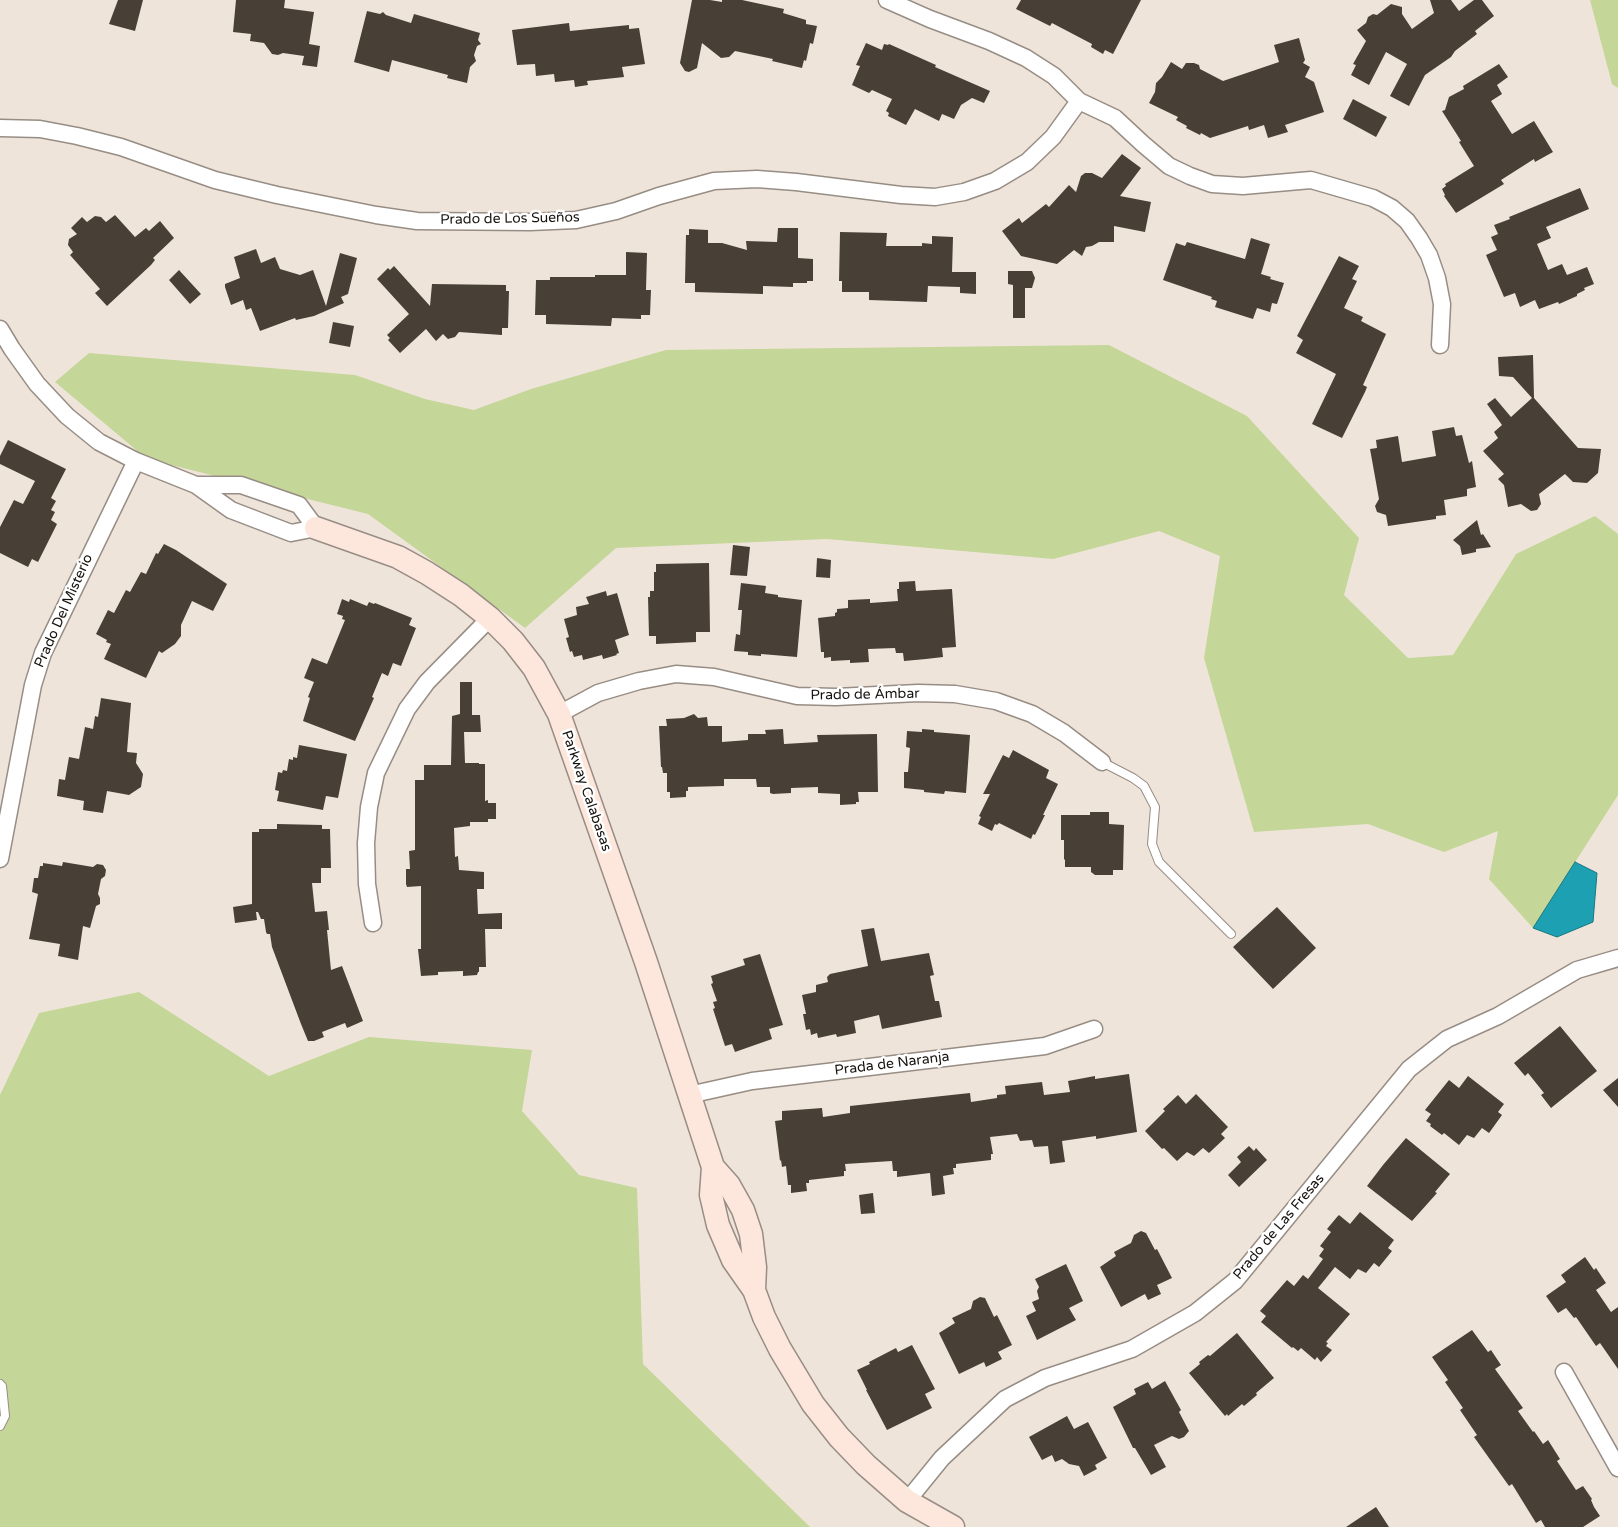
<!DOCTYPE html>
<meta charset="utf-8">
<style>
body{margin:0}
canvas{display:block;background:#efe4da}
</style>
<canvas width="1618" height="1527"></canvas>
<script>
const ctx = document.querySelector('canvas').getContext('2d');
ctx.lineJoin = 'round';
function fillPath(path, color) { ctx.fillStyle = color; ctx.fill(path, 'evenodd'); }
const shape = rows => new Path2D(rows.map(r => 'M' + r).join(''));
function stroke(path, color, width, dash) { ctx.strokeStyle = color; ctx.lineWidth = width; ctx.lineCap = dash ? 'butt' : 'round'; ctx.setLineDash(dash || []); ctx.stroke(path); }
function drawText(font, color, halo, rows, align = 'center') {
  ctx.font = font + ' "Varela Round",sans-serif'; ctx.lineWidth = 5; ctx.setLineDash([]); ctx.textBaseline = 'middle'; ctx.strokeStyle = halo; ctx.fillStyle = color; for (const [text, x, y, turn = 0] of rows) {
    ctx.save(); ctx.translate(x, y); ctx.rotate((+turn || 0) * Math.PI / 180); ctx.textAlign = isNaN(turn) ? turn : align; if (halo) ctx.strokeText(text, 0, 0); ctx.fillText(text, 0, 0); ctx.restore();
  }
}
fillPath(shape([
 [1590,0,1618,0,1618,88,1612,84],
 [1109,345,1247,416,1359,538,1344,595,1408,658,1453,655,1516,554,1595,516,1618,534,1618,795,1533,928,1489,879,1498,831,1444,852,1368,824,1254,832,1204,658,1220,556,1159,531,1053,559,827,539,616,548,525,628,368,514,147,459,55,382,89,353,355,375,425,399,474,410,531,389,666,350],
 [139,992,269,1076,369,1037,532,1050,522,1111,579,1175,637,1188,643,1364,810,1527,0,1527,0,1095,39,1013]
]), '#c4d698');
const water = shape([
 [1575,862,1597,873,1593,922,1557,937,1533,928,1575,862]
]);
fillPath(water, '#1da0b1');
stroke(water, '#1b7681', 1);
fillPath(shape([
 [118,0,143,0,135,31,109,24],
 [236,0,285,0,284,8,314,12,309,44,320,46,317,67,302,65,304,56,283,53,278,55,272,54,264,43,250,41,251,34,233,32],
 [692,0,710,0,722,2,722,0,742,0,784,9,783,13,806,20,806,24,817,26,813,44,810,43,806,61,804,60,802,68,772,61,773,59,735,51,729,57,721,58,702,43,697,68,689,72,685,71,680,63],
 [1021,0,1141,0,1113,54,1105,50,1103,54,1091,47,1092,44,1052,23,1050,26,1016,9],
 [1430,0,1451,0,1459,11,1474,0,1482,0,1494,16,1475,31,1477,34,1455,51,1451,57,1425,75,1409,106,1390,96,1407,64,1386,52,1369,85,1351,75,1356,65,1353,64,1366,41,1357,30,1366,23,1368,17,1373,14,1377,15,1391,4,1402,7,1402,14,1412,29,1434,13],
 [367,11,380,14,383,12,386,15,411,23,414,14,480,33,478,40,481,44,477,46,474,55,476,61,470,67,467,83,447,78,448,75,392,60,389,72,354,62],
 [569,23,570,31,629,25,629,29,639,28,645,64,622,67,624,77,587,81,588,85,575,87,574,80,555,82,554,74,536,76,535,64,517,65,512,30],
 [1299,38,1305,60,1303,63,1310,67,1305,77,1314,82,1324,112,1285,125,1288,132,1268,138,1264,125,1249,130,1248,126,1210,138,1201,133,1200,135,1186,128,1187,126,1176,120,1178,117,1149,103,1155,92,1156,83,1162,77,1171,62,1182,69,1186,63,1194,63,1199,65,1200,69,1223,81,1279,62,1274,45],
 [866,43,882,50,884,44,888,45,889,44,936,65,935,67,990,91,984,103,972,98,961,105,954,119,942,114,939,121,915,109,906,125,888,116,889,113,886,111,892,99,872,90,869,93,852,85,860,66,856,65],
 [1499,64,1508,77,1497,85,1502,94,1491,101,1512,134,1534,121,1553,152,1535,162,1534,159,1501,180,1504,184,1456,213,1444,196,1445,195,1442,189,1446,186,1445,184,1474,166,1459,142,1461,141,1442,111,1445,110,1449,97,1464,89,1463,86],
 [1353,99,1387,117,1376,137,1343,119],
 [1122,154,1141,168,1120,196,1151,202,1145,232,1114,226,1114,242,1099,242,1092,246,1086,247,1082,256,1074,250,1057,264,1021,256,1002,231,1019,218,1022,223,1046,204,1049,207,1069,185,1076,192,1081,176,1085,173,1092,173,1102,178],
 [1580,188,1589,209,1546,227,1551,238,1537,244,1548,270,1562,264,1567,275,1587,267,1594,284,1584,288,1585,290,1577,294,1577,296,1559,304,1558,302,1539,309,1535,300,1520,307,1515,293,1504,297,1486,255,1497,250,1491,237,1498,234,1494,225,1510,219,1509,217],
 [115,215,135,237,146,228,149,231,160,221,174,238,153,258,155,260,151,265,107,306,95,293,100,289,70,255,73,252,68,245,69,239,77,234,71,228,82,217,87,222,95,216,101,217,106,222],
 [778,228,798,228,798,258,813,259,813,281,807,281,807,283,793,283,793,287,763,286,763,294,695,292,695,283,685,283,686,235,689,235,689,229,708,230,708,243,722,243,747,250,746,241,777,242],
 [840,232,887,233,886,246,922,246,922,243,932,244,932,236,953,237,952,272,976,272,976,294,960,293,960,287,928,286,927,302,869,300,869,292,842,292,842,281,839,281],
 [1251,238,1270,244,1261,274,1271,277,1270,279,1284,283,1277,304,1272,303,1270,312,1257,308,1253,319,1215,307,1217,301,1211,299,1212,297,1163,280,1176,243,1185,246,1187,242,1245,259],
 [256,249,261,263,275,257,280,269,300,275,313,270,326,306,340,253,357,258,348,294,341,297,344,303,314,316,296,320,295,318,260,331,251,308,246,310,243,300,231,305,225,287,225,284,240,278,234,257],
 [626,252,647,253,646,290,651,290,650,315,641,315,641,319,612,318,611,326,546,324,546,315,535,315,536,280,550,280,550,277,595,277,595,275,626,275],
 [1339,256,1359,266,1352,279,1357,281,1344,308,1363,317,1361,321,1386,334,1363,385,1367,387,1365,392,1342,438,1312,424,1336,374,1296,353,1303,340,1297,336],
 [394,266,430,306,432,284,506,285,506,291,509,291,508,328,502,328,502,335,459,332,455,337,448,339,443,334,436,341,426,329,400,353,388,340,390,338,387,335,409,314,377,279,388,268,390,270],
 [179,270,201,294,190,304,169,280],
 [1008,271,1032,271,1035,278,1032,288,1025,288,1025,318,1013,318,1013,285,1008,284],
 [333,322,354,326,350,347,329,343],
 [1533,355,1534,398,1578,448,1601,449,1598,473,1587,483,1573,482,1565,474,1539,494,1541,504,1537,510,1531,511,1521,504,1508,507,1504,485,1498,479,1504,474,1483,451,1498,438,1494,432,1502,425,1487,404,1495,398,1511,417,1532,398,1513,377,1499,376,1498,357],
 [1454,427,1456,436,1462,435,1469,463,1472,461,1476,487,1467,489,1467,496,1444,500,1446,515,1436,516,1436,519,1388,526,1386,515,1377,512,1375,506,1379,499,1370,449,1377,448,1376,440,1398,436,1402,462,1436,456,1432,431],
 [8,440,66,469,51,498,56,501,51,510,55,512,51,520,57,524,38,562,32,559,28,567,0,553,0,527,14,500,23,504,35,481,0,464,0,456],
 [1477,520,1481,535,1483,534,1491,547,1476,549,1476,552,1462,555,1460,546,1453,540],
 [164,544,176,550,227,584,213,611,192,601,181,625,181,636,175,644,162,653,159,651,146,678,104,659,111,644,106,642,107,640,96,634,108,610,114,613,126,590,130,592,141,572,146,574,156,553,158,554],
 [733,545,750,547,747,576,730,575],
 [817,558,831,560,830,578,816,577],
 [709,563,710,632,696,632,696,642,656,644,656,636,649,636,648,597,650,597,650,591,654,591,654,572,656,572,656,564],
 [915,581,916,591,952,589,956,647,942,648,943,657,926,659,904,661,903,653,896,653,895,648,868,649,869,662,850,663,850,660,831,661,831,657,824,658,824,652,821,652,818,618,835,616,835,613,837,612,837,609,848,608,848,600,870,599,870,603,898,601,897,589,899,589,899,582],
 [741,583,766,586,765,593,778,595,778,597,802,600,797,657,761,654,761,656,748,655,748,652,734,651,736,634,740,635,742,610,738,610],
 [606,591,607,596,617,593,629,635,615,640,619,653,616,654,617,655,603,659,602,655,583,660,582,655,574,657,572,651,570,652,566,638,569,637,564,619,577,615,576,607,589,604,586,597],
 [342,599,349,602,350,599,367,606,369,602,374,604,375,603,412,618,409,625,416,628,401,666,393,663,388,676,382,673,372,697,374,698,355,741,303,721,310,698,308,697,314,682,304,678,312,658,327,664,345,620,342,619,343,616,337,614],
 [460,682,472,682,472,715,480,715,481,732,464,732,465,763,479,763,479,764,485,764,485,801,488,800,488,803,496,803,496,819,488,819,488,822,470,822,470,826,454,828,455,857,458,856,459,870,484,872,484,889,477,889,478,914,502,913,502,929,485,929,486,967,479,967,479,972,478,972,477,975,463,976,463,971,438,972,438,975,421,976,418,949,421,949,421,886,407,887,406,884,406,869,410,869,409,851,415,850,415,780,424,780,424,765,451,765,452,716,460,714],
 [101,698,131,703,127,752,137,753,136,763,143,774,141,787,129,795,107,791,103,813,83,810,84,801,57,796,59,779,65,780,69,757,79,759,85,727,93,729,95,716,98,717],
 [694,714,698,718,707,717,708,726,722,726,722,742,748,740,748,734,766,734,765,730,783,729,784,744,818,742,817,735,877,734,878,792,858,792,859,802,856,802,856,804,840,805,840,794,818,793,818,787,791,788,791,793,773,794,770,793,770,787,757,787,756,779,724,779,724,786,688,787,688,791,686,791,686,797,670,798,670,792,667,792,667,773,663,773,662,767,661,767,659,726,667,726,666,719,684,718],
 [922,729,934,730,934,732,970,735,966,793,945,791,944,794,924,792,924,790,904,788,904,772,908,772,910,748,906,747,907,731,922,732],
 [299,745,347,754,338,798,326,796,323,810,277,801,279,791,275,790,278,772,282,773,283,770,287,771,289,759,293,760,293,757,297,758],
 [1013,750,1049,770,1046,778,1058,784,1043,815,1045,815,1035,835,1033,834,1031,839,999,823,997,825,995,824,992,831,978,824,981,817,979,816,990,794,983,794,1003,755,1009,758],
 [1090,812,1109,812,1109,824,1124,825,1123,870,1113,870,1113,875,1095,875,1091,872,1091,867,1065,867,1065,860,1064,859,1064,840,1061,840,1061,815,1090,815],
 [277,824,322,825,322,829,330,829,331,868,321,868,321,883,312,883,315,912,327,911,329,930,327,930,331,970,342,966,363,1021,347,1028,345,1023,322,1032,324,1037,314,1041,308,1041,301,1024,272,947,270,934,267,934,266,932,264,919,261,919,258,912,256,912,257,920,235,923,233,907,252,904,252,832,259,832,259,829,277,829],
 [63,862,93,867,97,864,103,865,106,870,105,876,101,879,98,894,100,898,100,904,96,906,90,928,83,926,78,960,58,956,60,944,29,939,38,894,32,892,34,878,38,878,40,866,43,866,43,863,62,866],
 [1277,907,1316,948,1273,989,1233,947],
 [874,928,881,961,929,953,934,975,930,976,935,1001,939,1001,942,1017,882,1029,879,1015,854,1021,856,1033,837,1037,836,1034,818,1038,817,1033,811,1035,810,1029,806,1030,803,1014,806,1014,802,995,816,992,816,985,828,982,827,977,830,974,868,966,861,930],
 [760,954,783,1025,769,1029,772,1039,735,1052,732,1044,725,1046,713,1009,715,1008,713,1002,717,1001,711,984,713,983,711,976,745,965,743,959],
 [1560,1026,1597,1071,1551,1108,1541,1095,1544,1093,1528,1073,1525,1076,1514,1063],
 [1129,1074,1137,1132,1096,1139,1096,1136,1062,1141,1065,1162,1050,1164,1048,1146,1034,1147,1032,1140,1020,1141,1017,1134,990,1137,993,1154,991,1154,991,1160,956,1164,956,1168,953,1168,954,1174,943,1176,945,1194,932,1196,930,1173,897,1177,897,1171,893,1171,892,1161,845,1164,846,1171,844,1171,844,1176,809,1180,809,1183,806,1183,807,1191,791,1193,791,1185,788,1185,786,1166,782,1167,781,1160,780,1161,775,1121,782,1120,782,1111,822,1108,823,1117,850,1113,850,1106,970,1093,971,1102,997,1098,997,1095,1006,1094,1005,1086,1042,1082,1044,1095,1070,1092,1068,1081,1095,1076,1095,1079],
 [1468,1076,1504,1104,1498,1112,1502,1115,1489,1133,1482,1128,1474,1138,1467,1135,1459,1145,1444,1133,1442,1135,1430,1126,1431,1124,1426,1121,1431,1114,1425,1110,1449,1080,1459,1088],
 [1618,1078,1618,1107,1603,1090],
 [1196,1094,1228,1127,1221,1134,1225,1138,1209,1153,1203,1148,1194,1156,1187,1152,1177,1161,1164,1148,1162,1149,1145,1131,1165,1111,1163,1109,1178,1095,1186,1104],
 [1406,1138,1450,1174,1435,1192,1437,1193,1412,1221,1367,1186,1383,1165],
 [1249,1146,1254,1151,1256,1148,1267,1160,1239,1187,1228,1175,1241,1162,1237,1157],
 [873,1193,875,1213,861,1214,859,1195],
 [1360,1212,1394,1240,1388,1248,1392,1251,1379,1267,1374,1263,1366,1273,1358,1269,1350,1279,1335,1267,1318,1288,1350,1314,1326,1342,1328,1343,1326,1346,1332,1350,1321,1362,1317,1357,1315,1360,1301,1348,1298,1351,1293,1347,1292,1348,1261,1322,1266,1316,1260,1311,1287,1280,1294,1286,1303,1275,1308,1279,1323,1259,1319,1256,1324,1249,1320,1246,1331,1232,1327,1229,1337,1217,1339,1215,1350,1224],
 [1141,1231,1146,1233,1155,1250,1157,1249,1172,1278,1157,1285,1161,1294,1148,1300,1145,1294,1121,1307,1100,1267,1116,1256,1114,1252,1131,1243,1134,1235],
 [1585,1257,1594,1270,1596,1268,1606,1283,1596,1290,1611,1312,1618,1307,1618,1369,1600,1343,1596,1346,1576,1317,1574,1318,1566,1308,1558,1313,1546,1296,1566,1282,1561,1275],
 [1066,1264,1083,1301,1069,1308,1076,1320,1037,1340,1026,1316,1036,1311,1032,1302,1039,1299,1037,1291,1039,1287,1035,1279],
 [980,1297,985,1298,994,1317,997,1315,1012,1345,998,1352,1002,1359,986,1367,984,1362,959,1374,939,1333,955,1323,952,1318,971,1309,973,1301],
 [1472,1330,1488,1352,1491,1350,1501,1365,1495,1369,1523,1408,1518,1411,1533,1432,1534,1431,1543,1444,1548,1440,1560,1459,1557,1461,1576,1490,1583,1486,1592,1499,1591,1500,1594,1507,1600,1516,1583,1527,1545,1527,1541,1520,1536,1523,1512,1484,1509,1486,1474,1437,1477,1435,1462,1413,1460,1410,1463,1408,1445,1382,1448,1380,1432,1357],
 [1237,1333,1274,1378,1256,1393,1257,1395,1244,1406,1242,1404,1228,1416,1227,1414,1225,1416,1189,1373,1200,1364,1199,1362,1208,1355,1210,1356],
 [912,1345,935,1389,925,1394,932,1408,887,1430,866,1390,867,1390,857,1370,870,1364,869,1362,896,1348,898,1352],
 [1165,1381,1181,1410,1179,1412,1189,1431,1184,1437,1179,1439,1172,1436,1154,1445,1166,1467,1151,1475,1135,1448,1133,1448,1113,1407,1136,1394,1134,1389,1148,1382,1152,1389],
 [1067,1416,1074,1429,1088,1422,1107,1458,1095,1465,1097,1469,1084,1476,1079,1466,1069,1464,1062,1459,1055,1462,1052,1455,1042,1460,1029,1437],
 [1376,1507,1389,1527,1346,1527]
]), '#484037');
const lane = shape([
 [1102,762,1133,778,1144,786,1155,807,1152,844,1159,862,1231,934],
 [0,1384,2,1386,5,1416,0,1426]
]);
const street = shape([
 [887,0,930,19,989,41,1026,58,1054,76,1079,101,1115,118,1143,144,1169,166,1190,176,1212,184,1243,186,1311,180,1373,198,1392,208,1407,221,1419,238,1429,255,1437,278,1442,304,1440,345],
 [0,128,40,129,77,136,121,147,215,180,277,195,376,215,417,221,530,222,576,220,616,211,659,196,714,181,757,179,796,182,901,195,935,197,964,192,995,181,1027,162,1053,137,1079,101],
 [0,329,12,349,37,384,67,416,99,442,136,461,196,485,231,510,291,533,316,528,299,505,241,485,196,485],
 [559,714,598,693,639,681,676,674,714,677,797,696,836,697,918,693,955,694,996,701,1032,714,1064,733,1102,762],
 [0,859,33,685,43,653,136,461],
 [373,923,367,884,366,843,369,807,376,773,407,709,427,682,490,618],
 [689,1095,752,1081,1045,1046,1094,1029],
 [1564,1372,1618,1468],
 [907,1501,942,1458,1005,1399,1045,1378,1132,1349,1195,1313,1235,1281,1409,1069,1447,1039,1498,1016,1577,970,1618,958]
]);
const secondary = shape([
 [316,528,398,557,427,573,461,595,490,618,513,641,534,668,559,714,646,962,713,1167,729,1185,743,1210,751,1234,755,1267,754,1290],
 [713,1167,711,1195,718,1225,733,1260,754,1290,764,1317,780,1349,813,1404,839,1437,866,1465,907,1501,953,1527]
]);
stroke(lane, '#978d84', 10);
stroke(street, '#978d84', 19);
stroke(secondary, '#978d84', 25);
stroke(lane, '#fff', 8);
stroke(street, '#fff', 16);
stroke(secondary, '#fde7dc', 22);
drawText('14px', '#171310', '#fff', [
 ["Prado de Los Sueños",510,219,-1],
 ["Prado Del Misterio",64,611,-66],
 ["Prado de Ámbar",865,695,-1],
 ["Parkway Calabasas",586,791,71],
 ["Prada de Naranja",892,1064,-7],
 ["Prado de Las Fresas",1279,1227,-50]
]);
</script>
